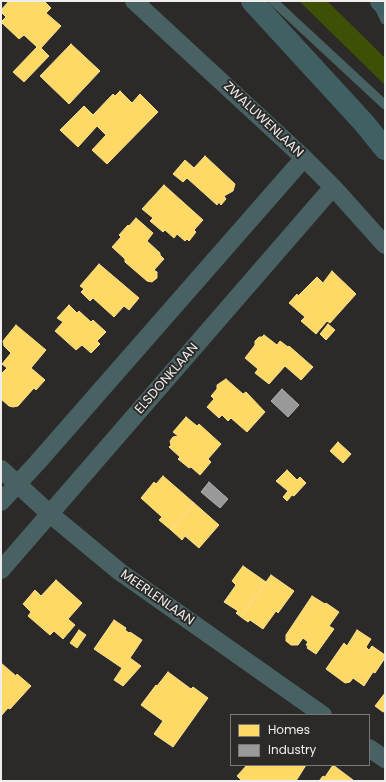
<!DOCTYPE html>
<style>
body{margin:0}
#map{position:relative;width:386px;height:782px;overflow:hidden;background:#2b2a29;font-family:Poppins,sans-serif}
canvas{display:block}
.frame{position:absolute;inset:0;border:2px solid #efeeec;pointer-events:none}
.legend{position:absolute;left:230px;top:714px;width:140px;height:52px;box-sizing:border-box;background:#2c2a28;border:1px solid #7a7876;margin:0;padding:5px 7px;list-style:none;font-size:12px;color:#efeeec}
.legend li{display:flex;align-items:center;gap:8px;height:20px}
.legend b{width:20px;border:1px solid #7a7876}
</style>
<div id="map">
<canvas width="386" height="782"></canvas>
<div class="frame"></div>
<ul class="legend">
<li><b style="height:11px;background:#ffd966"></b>Homes</li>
<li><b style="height:11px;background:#999"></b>Industry</li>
</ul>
</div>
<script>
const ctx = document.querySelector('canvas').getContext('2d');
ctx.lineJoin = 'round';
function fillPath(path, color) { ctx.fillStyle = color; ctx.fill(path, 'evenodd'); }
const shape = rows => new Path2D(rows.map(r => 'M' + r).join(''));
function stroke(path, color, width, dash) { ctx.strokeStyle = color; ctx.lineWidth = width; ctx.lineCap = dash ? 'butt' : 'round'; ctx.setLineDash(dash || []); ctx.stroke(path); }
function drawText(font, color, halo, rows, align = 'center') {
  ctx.font = font + ' Poppins,sans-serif'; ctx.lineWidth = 4; ctx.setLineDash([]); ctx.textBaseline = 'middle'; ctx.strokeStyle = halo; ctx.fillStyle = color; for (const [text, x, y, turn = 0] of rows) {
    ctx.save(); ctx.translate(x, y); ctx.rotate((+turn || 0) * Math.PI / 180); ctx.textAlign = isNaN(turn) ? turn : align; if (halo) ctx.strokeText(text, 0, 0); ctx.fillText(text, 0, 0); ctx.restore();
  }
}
fillPath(shape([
 [299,1,327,1,364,37,385,58,385,85]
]), '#3e4f06');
const homes = shape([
 [9,1,44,1,51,8,46,13,61,26,41,48,49,56,24,82,13,72,37,47,24,35,19,39,1,22,6,17,1,12,1,10,9,1],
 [71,44,100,71,69,104,40,76,71,44],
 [120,91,132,103,140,94,158,112,107,164,92,150,106,135,97,126,78,147,60,130,84,106,93,115,113,94,115,96,120,91],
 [205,156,235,184,233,191,224,196,226,199,221,205,219,202,217,205,187,178,183,182,173,174,185,160,194,168,205,156],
 [164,185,203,220,194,230,196,232,189,241,187,239,185,241,177,234,174,238,165,230,163,232,150,221,153,218,142,209,164,185],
 [136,218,153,233,147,241,160,253,160,255,164,259,154,270,157,272,157,278,152,282,147,281,125,262,125,259,112,247,121,237,119,235,128,225,129,226,136,218],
 [99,264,139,298,129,310,124,306,114,317,93,298,90,301,81,292,84,289,80,286,99,264],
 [332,271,356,294,330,323,327,321,316,334,301,321,305,317,289,303,297,294,298,296,317,277,323,283,332,271],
 [69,305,77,313,79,311,91,322,93,320,106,332,97,341,100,344,91,353,82,345,76,350,55,331,63,322,57,318,69,305],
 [328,324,335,330,326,340,320,334,328,324],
 [16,325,46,350,31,368,45,380,36,390,34,388,18,406,13,407,9,406,1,399,1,374,7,368,2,364,11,353,4,346,3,341,16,325],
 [264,335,277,345,280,341,288,347,289,346,313,367,301,380,285,366,269,384,255,373,258,369,245,358,255,345,255,341,259,337,262,337,264,335],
 [226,379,243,394,246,392,265,412,247,432,231,418,228,421,222,415,219,418,207,407,214,399,211,396,217,389,217,385,226,379],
 [186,417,197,426,199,424,221,444,208,459,211,462,200,475,191,467,189,468,178,459,180,457,169,447,171,445,170,441,173,437,178,436,173,432,186,417],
 [338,442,351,454,343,463,330,451,338,442],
 [287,470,297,480,300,477,306,483,294,496,292,495,287,501,283,497,288,491,276,481,287,470],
 [163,476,194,503,171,530,159,520,162,517,141,498,154,482,156,484,163,476],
 [194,503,219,525,199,548,185,536,182,540,171,530,194,503],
 [243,566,266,582,241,617,236,613,238,611,224,602,236,585,232,581,243,566],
 [271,575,294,591,278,613,276,611,263,629,250,620,248,622,241,617,271,575],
 [56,580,82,603,68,619,75,625,63,639,54,631,50,635,28,616,31,612,23,604,35,590,41,596,56,580],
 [312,596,325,604,326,603,339,612,329,626,334,629,316,654,307,648,308,646,306,645,308,642,303,638,298,645,291,645,286,641,286,635,312,596],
 [114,620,126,628,125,630,129,633,130,632,142,640,130,658,141,666,123,686,114,680,122,668,94,649,114,620],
 [79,630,86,635,77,648,70,643,79,630],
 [357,630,371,639,366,647,369,650,372,646,385,655,385,658,375,673,373,672,364,686,353,678,350,682,345,683,326,669,344,643,347,646,357,630],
 [1,663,16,676,17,674,31,686,10,709,8,708,1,716,1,663],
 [168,672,191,689,193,687,208,698,173,747,154,734,163,721,141,705,156,685,157,686,168,672],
 [385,693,385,711,383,712,375,706,385,693],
 [247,765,306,765,296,781,242,781,237,776,247,765],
 [333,765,353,780,352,781,319,781,323,776,325,777,333,765]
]);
fillPath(homes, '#ffd966');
stroke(homes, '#fadf8e', 1);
const industry = shape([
 [282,389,299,405,288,417,271,401,282,389],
 [209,482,228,499,220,508,201,492,209,482]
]);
fillPath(industry, '#999');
stroke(industry, '#b3b2b2', 1);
stroke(shape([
 [273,1,385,105],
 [378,5,385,20]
]), '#486264', 9);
stroke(shape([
 [134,1,304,158,333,187,385,245],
 [1,469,50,514,120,572,323,715],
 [1,502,37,463,304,158],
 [1,570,333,187],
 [369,748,385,759]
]), '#486264', 18);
stroke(shape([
 [252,1,364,123,385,149],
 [381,1,385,5]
]), '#406064', 22);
drawText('13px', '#efeeec', '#2c2a28', [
 ["ZWALUWENLAAN",263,120,43],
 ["ELSDONKLAAN",167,379,-49],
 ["MEERLENLAAN",157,598,35]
]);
</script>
